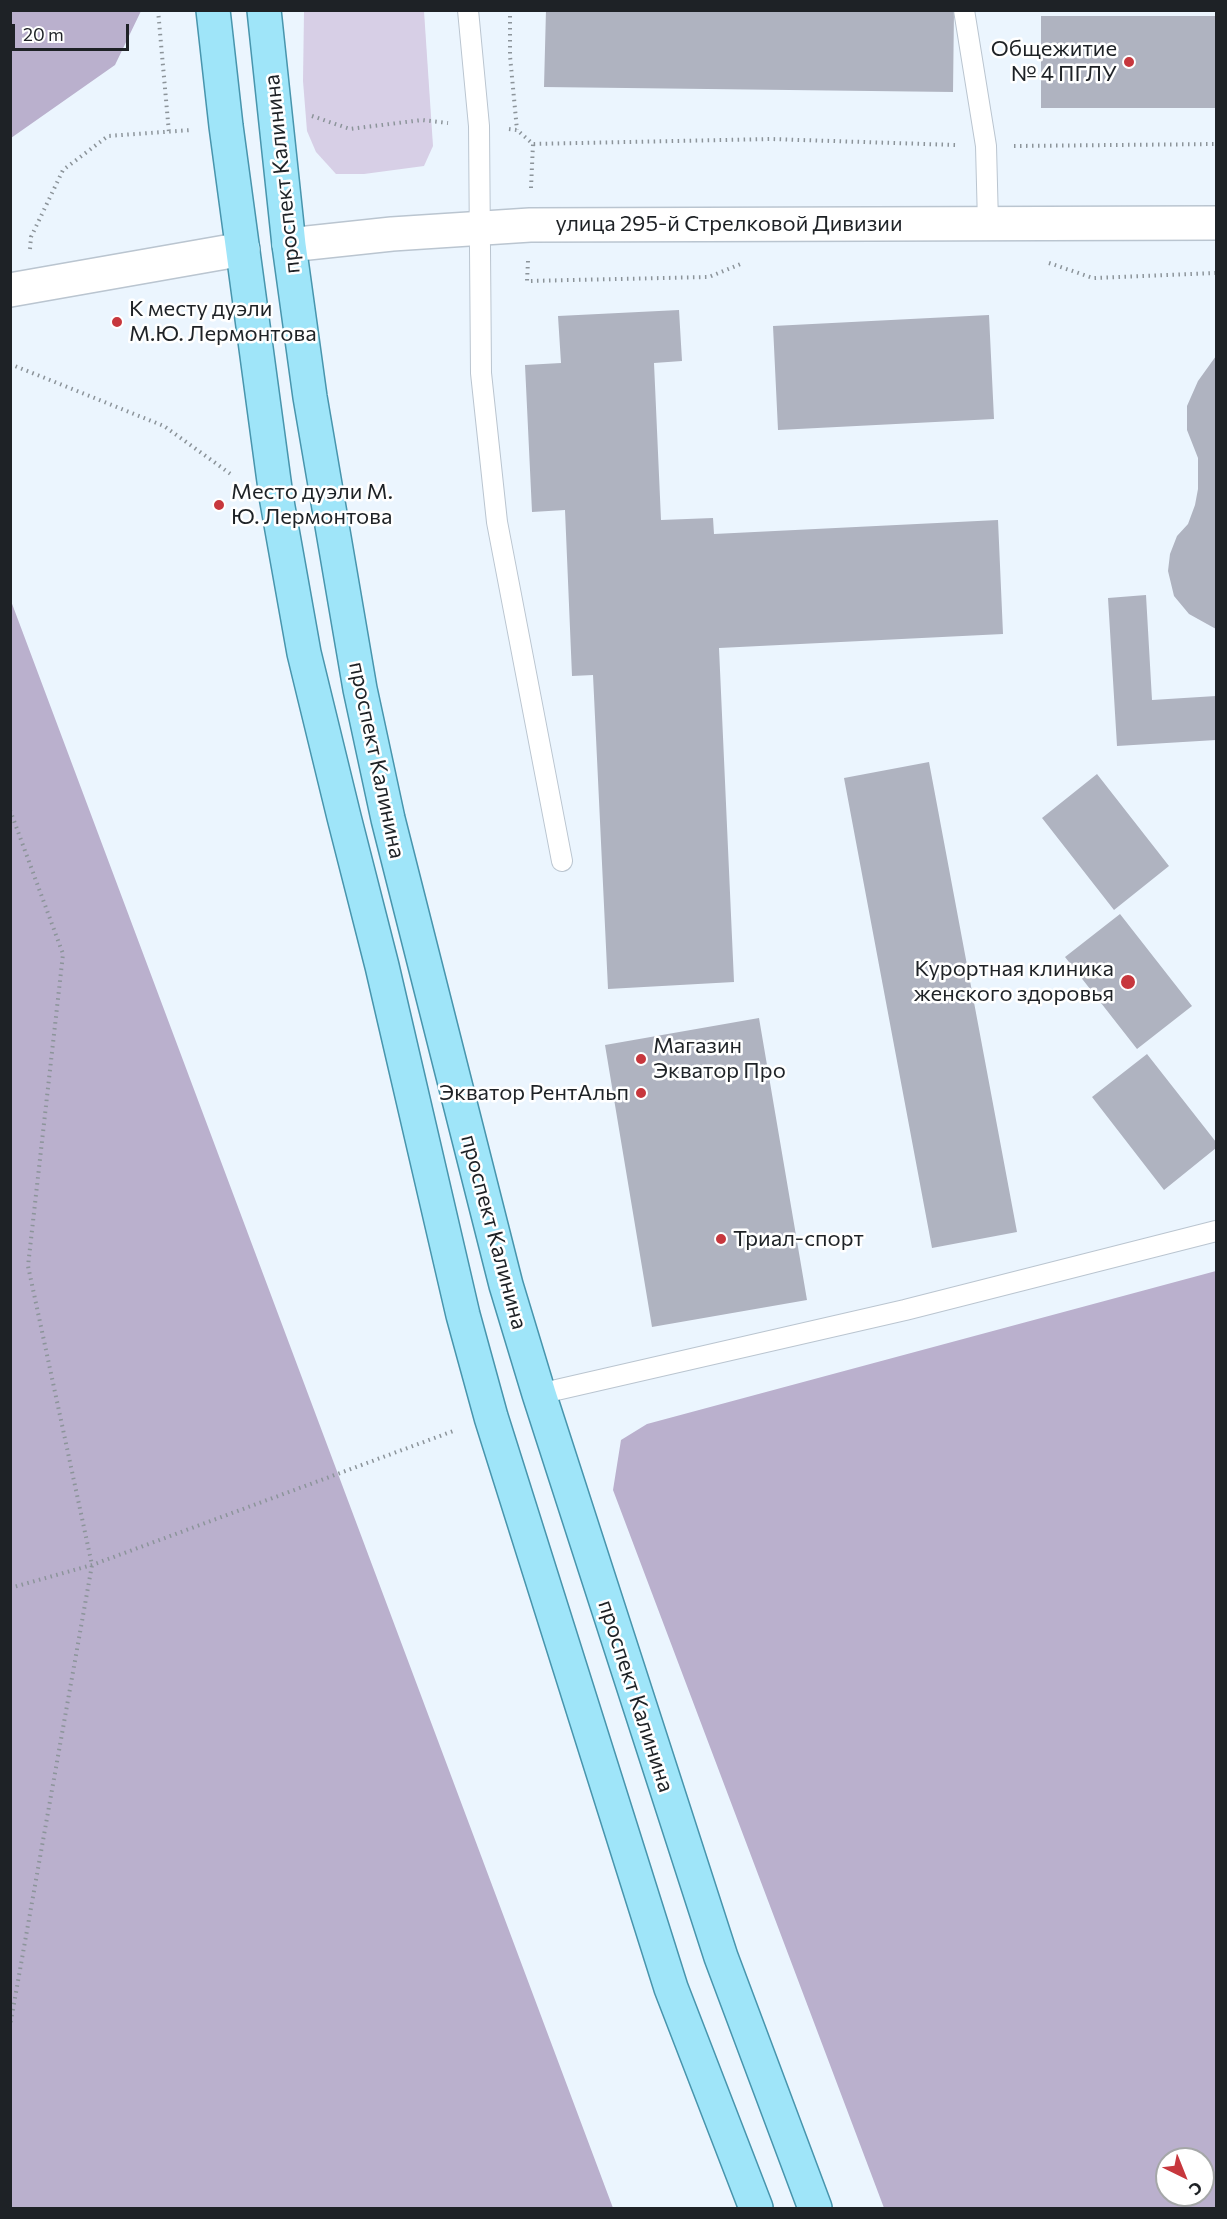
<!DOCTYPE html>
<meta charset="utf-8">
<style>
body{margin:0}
#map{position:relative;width:1227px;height:2219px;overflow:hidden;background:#ebf5fe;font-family:Commissioner,sans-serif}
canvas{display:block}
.frame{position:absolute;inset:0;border:12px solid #1e2226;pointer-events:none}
.north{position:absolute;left:1155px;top:2147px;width:60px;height:60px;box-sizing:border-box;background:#fff;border:2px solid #a5a7a8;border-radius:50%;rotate:137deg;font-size:16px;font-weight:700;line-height:24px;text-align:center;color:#1e2226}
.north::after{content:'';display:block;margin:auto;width:21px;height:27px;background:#c7373d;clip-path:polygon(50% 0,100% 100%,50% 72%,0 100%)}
.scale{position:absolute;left:12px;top:24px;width:117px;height:27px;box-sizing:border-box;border:3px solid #1e2226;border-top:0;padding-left:8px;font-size:18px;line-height:21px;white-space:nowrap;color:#1e2226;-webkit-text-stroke:4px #fff;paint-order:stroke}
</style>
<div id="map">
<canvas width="1227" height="2219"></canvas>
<div class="frame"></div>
<div class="north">С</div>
<div class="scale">20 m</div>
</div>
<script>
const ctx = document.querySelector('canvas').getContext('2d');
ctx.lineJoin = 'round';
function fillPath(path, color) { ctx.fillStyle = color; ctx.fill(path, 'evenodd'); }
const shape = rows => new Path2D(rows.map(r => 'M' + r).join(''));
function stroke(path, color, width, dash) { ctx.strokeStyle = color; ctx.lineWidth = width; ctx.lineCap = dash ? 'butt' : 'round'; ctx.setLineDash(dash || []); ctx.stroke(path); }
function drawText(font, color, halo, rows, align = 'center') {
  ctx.font = font + ' Commissioner,sans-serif'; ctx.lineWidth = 5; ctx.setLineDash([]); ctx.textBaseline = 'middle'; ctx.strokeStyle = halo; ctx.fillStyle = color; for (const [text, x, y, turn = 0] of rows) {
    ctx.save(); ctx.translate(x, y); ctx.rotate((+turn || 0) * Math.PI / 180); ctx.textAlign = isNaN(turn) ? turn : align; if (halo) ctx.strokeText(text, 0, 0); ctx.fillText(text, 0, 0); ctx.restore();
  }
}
fillPath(shape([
 [317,11,424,11,433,146,424,166,364,174,336,174,316,152,307,131,303,81,304,12]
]), '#d7cfe6');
fillPath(shape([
 [11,10,141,10,141,11,115,65,11,138],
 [10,601,11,601,613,2208,11,2208],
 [1216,1271,1216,2208,884,2208,613,1490,621,1440,647,1424],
 [1167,2159,1203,2159,1203,2195,1167,2195]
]), '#bab0cd');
fillPath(shape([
 [546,10,954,10,953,92,544,87],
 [1041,16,1216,16,1216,108,1041,108],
 [679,310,682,361,654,363,661,520,713,518,714,534,998,520,1003,634,719,648,734,982,608,989,593,675,572,676,565,510,532,512,525,365,561,363,558,316],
 [989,315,994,419,778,430,773,326],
 [1216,356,1216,629,1189,614,1174,596,1168,571,1170,554,1177,536,1188,524,1195,505,1198,489,1198,458,1187,430,1187,406,1198,381],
 [1146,595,1152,700,1216,696,1216,740,1117,746,1108,598],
 [929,762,1017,1232,932,1248,844,778],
 [1097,774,1169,866,1114,910,1042,818],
 [1120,914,1192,1006,1137,1049,1065,957],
 [759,1018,807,1300,652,1327,605,1045],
 [1147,1054,1216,1142,1216,1148,1164,1190,1092,1097]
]), '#afb3c0');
const lane = shape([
 [468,10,479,126,481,373,497,522,562,861],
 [964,10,986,146,988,223],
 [539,1394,905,1310,1216,1231]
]);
const street = shape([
 [10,290,243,249]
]);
const secondary = shape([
 [289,245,392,234,530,225,1216,223]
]);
const primary = shape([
 [213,10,226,126,276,496,304,653,344,817,382,966,463,1315,491,1417,671,1988,756,2208],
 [264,10,289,245,310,397,360,689,388,819,506,1285,539,1394,721,1957,815,2208]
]);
stroke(lane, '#bac5d0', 22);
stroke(street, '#bac5d0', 36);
stroke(secondary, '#bac5d0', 36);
stroke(primary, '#4895ad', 36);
stroke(shape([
 [158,10,169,133],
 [510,10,510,56,517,130],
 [312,116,350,129,422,120,448,123],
 [509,129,517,130,533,144,770,139,956,145],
 [1014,146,1216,144],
 [531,188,533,144],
 [30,249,31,237,63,170,108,136,191,130],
 [528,261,527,281,709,277,743,263],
 [1049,263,1093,278,1216,273],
 [10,364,164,426,232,475],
 [10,810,63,954,28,1266,92,1565,10,2026],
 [10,1588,92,1565,456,1430]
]), '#8c949a', 4, [1.5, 4.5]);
stroke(lane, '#fff', 20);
stroke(street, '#fff', 33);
stroke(secondary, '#fff', 33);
stroke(primary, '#9fe5f9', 33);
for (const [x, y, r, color] of [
 [1129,62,6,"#c7373d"],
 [117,322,6,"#c7373d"],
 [219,505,6,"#c7373d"],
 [1128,982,8,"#c7373d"],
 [641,1059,6,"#c7373d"],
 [641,1093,6,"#c7373d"],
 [721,1239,6,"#c7373d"]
]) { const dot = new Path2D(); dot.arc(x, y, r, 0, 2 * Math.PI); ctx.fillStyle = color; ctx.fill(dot); stroke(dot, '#fff', 2); }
drawText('22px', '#1e2226', '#fff', [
 ["Общежитие",1117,49,"right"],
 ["№ 4 ПГЛУ",1117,74,"right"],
 ["К месту дуэли",129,309],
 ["М.Ю. Лермонтова",129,334],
 ["Место дуэли М.",231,492],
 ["Ю. Лермонтова",231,517],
 ["Курортная клиника",1114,969,"right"],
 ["женского здоровья",1114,994,"right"],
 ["Магазин",653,1046],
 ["Экватор Про",653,1071],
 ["Экватор РентАльп",629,1093,"right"],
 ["Триал-спорт",733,1239]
], 'left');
drawText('22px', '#1e2226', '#fff', [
 ["проспект Калинина",282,174,-96],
 ["улица 295-й Стрелковой Дивизии",729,224],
 ["проспект Калинина",377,760,78],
 ["проспект Калинина",494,1232,75],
 ["проспект Калинина",636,1696,72]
]);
</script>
